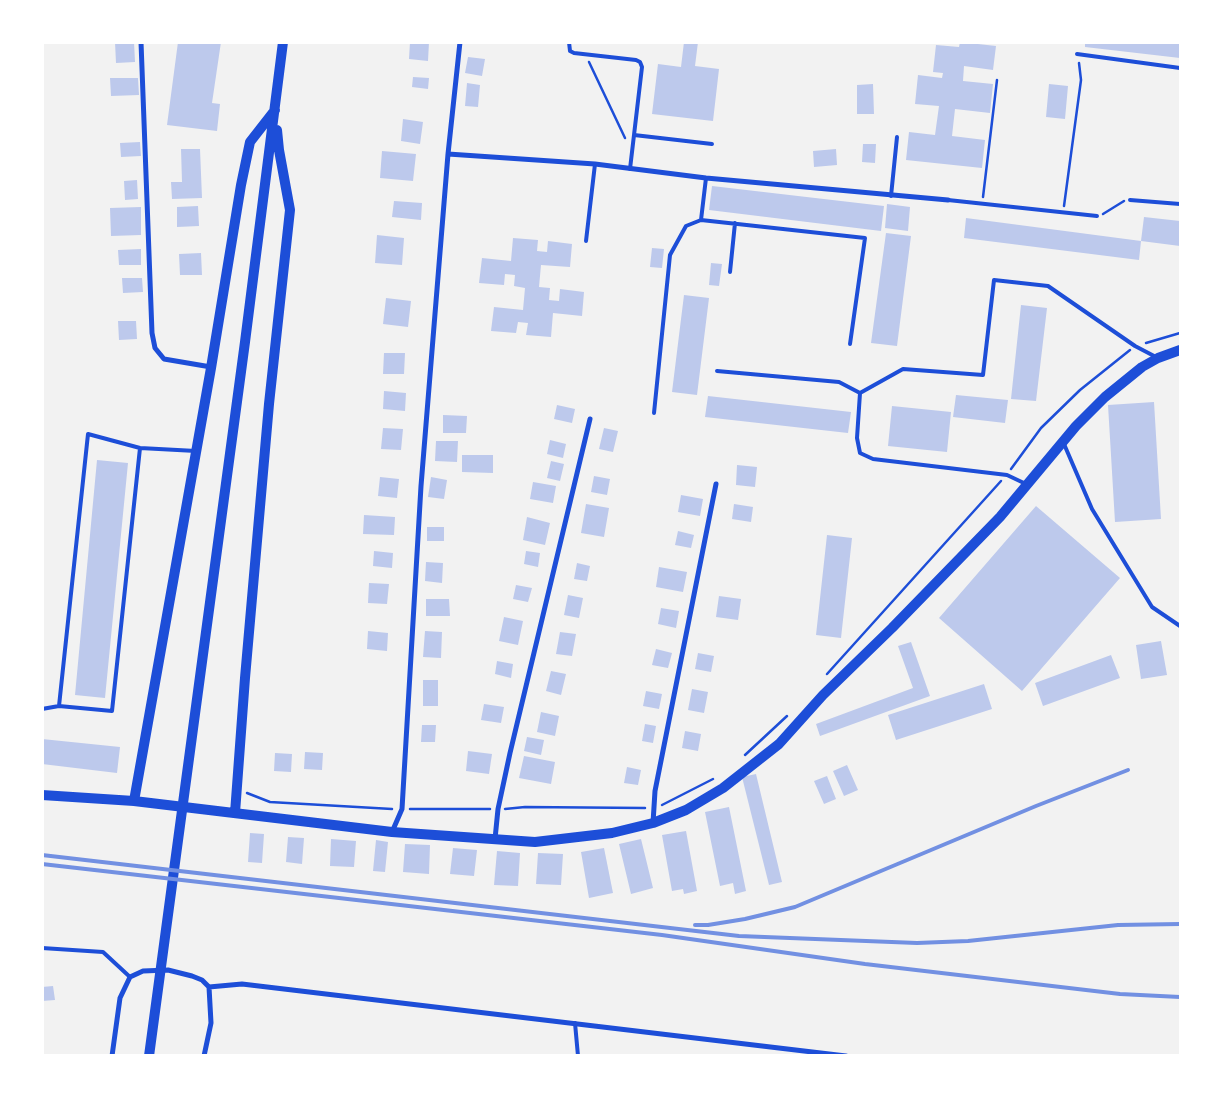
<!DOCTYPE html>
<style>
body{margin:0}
#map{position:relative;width:1223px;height:1098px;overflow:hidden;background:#f2f2f2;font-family:Georgia,serif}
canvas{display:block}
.frame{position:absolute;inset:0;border:44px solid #fff;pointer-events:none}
</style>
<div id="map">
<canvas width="1223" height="1098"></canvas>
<div class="frame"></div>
</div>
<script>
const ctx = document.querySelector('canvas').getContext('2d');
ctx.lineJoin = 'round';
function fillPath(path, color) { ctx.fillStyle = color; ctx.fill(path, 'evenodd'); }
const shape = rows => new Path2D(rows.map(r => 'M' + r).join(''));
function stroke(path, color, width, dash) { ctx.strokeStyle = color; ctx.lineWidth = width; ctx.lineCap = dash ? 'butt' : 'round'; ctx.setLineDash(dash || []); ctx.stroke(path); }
fillPath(shape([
 [115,42,134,42,135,62,116,63],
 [178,42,221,42,212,103,220,104,217,131,167,125],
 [410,42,429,42,428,61,409,59],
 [684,42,698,42,695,66,719,69,713,121,652,114,658,64,681,67],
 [960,42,996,46,993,70,964,66,963,81,993,84,990,113,955,109,952,136,985,140,982,168,906,160,909,132,935,135,939,106,915,104,918,75,942,78,943,73,933,72,936,45,959,47],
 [1085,42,1180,42,1180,58,1085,47],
 [468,57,485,59,482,76,465,73],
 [413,77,429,78,428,89,412,87],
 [110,78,138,78,139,95,111,96],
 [467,83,480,85,478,107,465,106],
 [873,84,874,114,857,114,857,85],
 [1049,84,1068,86,1065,119,1046,117],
 [403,119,423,122,420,144,401,141],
 [140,142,141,156,121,157,120,143],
 [863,144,876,144,875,163,862,162],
 [181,149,200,149,202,198,172,199,171,182,182,182],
 [836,149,837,165,814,167,813,151],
 [382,151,416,154,413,181,380,178],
 [137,180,138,199,125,200,124,181],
 [712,186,884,206,881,231,709,210],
 [394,201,422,203,421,220,392,217],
 [887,204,910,207,908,231,885,228],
 [198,206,199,226,177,227,177,207],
 [141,207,141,235,111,236,110,208],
 [1144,217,1180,221,1180,246,1141,241],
 [966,218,1141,241,1139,260,964,238],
 [886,233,911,236,897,346,871,343],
 [377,235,404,238,402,265,375,263],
 [513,238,538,240,537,251,547,252,548,241,572,244,570,267,541,265,539,287,550,288,549,300,559,301,560,289,584,292,582,316,553,313,551,337,526,335,528,323,518,322,516,333,491,331,494,307,523,310,525,288,514,286,515,275,505,274,504,285,479,283,482,258,511,261],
 [652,248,664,249,662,268,650,267],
 [141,249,141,265,119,265,118,250],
 [201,253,202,275,180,275,179,254],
 [711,263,722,264,719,286,709,285],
 [122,278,142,278,143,292,123,293],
 [684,295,709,298,697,395,672,392],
 [386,298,411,301,408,327,383,324],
 [1021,305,1047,308,1036,401,1011,399],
 [118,321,136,321,137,339,119,340],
 [384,353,405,353,404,374,383,374],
 [384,391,406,393,405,411,383,409],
 [956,395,1008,400,1005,423,953,417],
 [708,396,851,412,848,433,705,417],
 [1154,402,1161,519,1115,522,1108,405],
 [557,405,575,409,572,423,554,419],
 [892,406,951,412,947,452,888,446],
 [443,415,467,416,466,433,443,433],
 [383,428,403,429,401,450,381,449],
 [604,428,618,431,613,452,599,449],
 [550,440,566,444,563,458,547,454],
 [436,441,458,441,457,462,435,461],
 [462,455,493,455,493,473,462,472],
 [97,460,128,463,105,698,75,695],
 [551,461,564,464,560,481,547,478],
 [737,465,757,467,755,487,736,485],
 [594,476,610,479,607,495,591,492],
 [380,477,399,479,397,498,378,496],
 [431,477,447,480,444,499,428,497],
 [533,482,556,486,553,503,530,499],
 [681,495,703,499,700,516,678,512],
 [586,504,609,508,604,537,581,533],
 [734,504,753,507,751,522,732,519],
 [1036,506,1120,578,1022,691,939,618],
 [364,515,395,517,394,535,363,534],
 [527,517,550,523,545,545,523,540],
 [427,527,444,527,444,541,427,541],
 [678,531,694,535,691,548,675,545],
 [827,535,852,538,841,638,816,635],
 [374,551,393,553,392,568,373,566],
 [526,551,540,553,538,567,524,564],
 [426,562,443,563,442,583,425,581],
 [577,563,590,566,587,581,574,579],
 [659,567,687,572,683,592,656,587],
 [369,583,389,584,387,604,368,603],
 [516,585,532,588,528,602,513,599],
 [568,595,583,598,579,618,564,615],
 [719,596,741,599,738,620,716,617],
 [426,599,449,599,450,616,426,616],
 [661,608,679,611,676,628,658,624],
 [504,617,523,621,518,645,499,641],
 [368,631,388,633,387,651,367,649],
 [425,631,442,632,441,658,423,657],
 [560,632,576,634,572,656,556,654],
 [1161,641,1167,675,1141,679,1136,645],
 [911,642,930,696,820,736,816,724,913,688,898,646],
 [656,649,672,653,668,668,652,665],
 [698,653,714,656,711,672,695,669],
 [1111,655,1120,678,1043,706,1035,683],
 [497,661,513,664,511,678,495,674],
 [551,671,566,674,561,695,546,691],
 [423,680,438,680,438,706,423,706],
 [984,684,992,709,896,740,888,715],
 [692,689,708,692,704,713,688,710],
 [646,691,662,694,659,709,643,706],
 [484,704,504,707,501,723,481,720],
 [541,712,559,716,555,736,537,732],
 [645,724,656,726,653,743,642,741],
 [422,725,436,725,435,742,421,742],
 [685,731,701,734,698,751,682,748],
 [527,737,544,740,541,755,524,751],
 [42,739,120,747,117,773,42,764],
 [468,751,492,754,489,774,466,771],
 [305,752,323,753,322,770,304,769],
 [275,753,292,754,291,772,274,771],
 [524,756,555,762,551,784,519,778],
 [847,765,858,790,844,796,833,771],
 [627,767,641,770,638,785,624,783],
 [756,774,782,882,769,885,742,777],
 [827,776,836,799,824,804,814,781],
 [729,807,746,891,735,894,733,883,720,886,705,812],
 [686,831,697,891,684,894,683,889,672,891,662,835],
 [250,833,264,834,262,863,248,862],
 [288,837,304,838,302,864,286,862],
 [331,839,356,841,354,867,330,866],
 [641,839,653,888,631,894,619,844],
 [376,840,388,842,385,872,373,871],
 [405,844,430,845,429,874,403,872],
 [453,848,477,850,474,876,450,874],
 [604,848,613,893,589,898,581,852],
 [497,851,520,853,518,886,494,885],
 [538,853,563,854,561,885,536,884],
 [53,986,55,1000,42,1001,42,987]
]), '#bdc9ec');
stroke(shape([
 [589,62,625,138],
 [983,197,997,80],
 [1064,206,1081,80,1079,63],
 [1103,214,1124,201],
 [1146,343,1180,333],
 [1011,469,1041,428,1080,390,1130,350],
 [827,674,1001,481],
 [745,755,787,716],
 [247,793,270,802,392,809],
 [662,805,713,779],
 [410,809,490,809],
 [505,809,525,807,645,808]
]), '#1d4ed8', 2.5);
stroke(shape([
 [569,42,570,51,574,53,636,60,640,62,642,67,630,169],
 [1077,54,1180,68],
 [634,135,712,144],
 [891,196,897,137],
 [948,200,1097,216],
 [1130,200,1180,204],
 [701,220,865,238,850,344],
 [586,241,595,164],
 [730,272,735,223],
 [717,371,839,382,860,393,857,438,860,453,873,459,1007,475,1026,484],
 [860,393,903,369,983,375,994,280,1048,286,1135,346,1156,357],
 [654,413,670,255,686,226,701,220,706,178],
 [1064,444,1092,509,1152,607,1180,626],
 [140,448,112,711,59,706,88,434,140,448,196,451],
 [42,709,59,706],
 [42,948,103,952,130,977],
 [575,1023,578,1056]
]), '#1d4ed8', 4);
stroke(shape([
 [141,42,152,333,155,348,164,359,211,367],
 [448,154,595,164,706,178,948,200],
 [653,823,655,791,716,484],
 [392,832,402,809,421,486,448,154,460,42],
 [495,839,498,809,510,753,590,419],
 [209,987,242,984,846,1056],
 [112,1056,120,998,130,977,143,971,168,970,192,976,202,980,209,987,211,1023,204,1056]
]), '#1d4ed8', 5);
stroke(shape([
 [42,795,134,801,392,832,535,842,612,833,653,823,686,810,723,788,779,744,823,695,892,628,1000,517,1076,426,1105,397,1142,367,1158,358,1180,350],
 [134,801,211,368,241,185,250,142,275,110],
 [235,813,245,678,269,404,290,210,279,150,277,130],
 [149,1056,245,342,283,42]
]), '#1d4ed8', 10);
stroke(shape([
 [42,855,739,936,917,943,968,941,1118,925,1180,924],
 [42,864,662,935,865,964,1120,994,1180,997],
 [695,925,708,925,745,919,795,907,1036,806,1128,770]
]), '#7290e2', 4);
</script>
